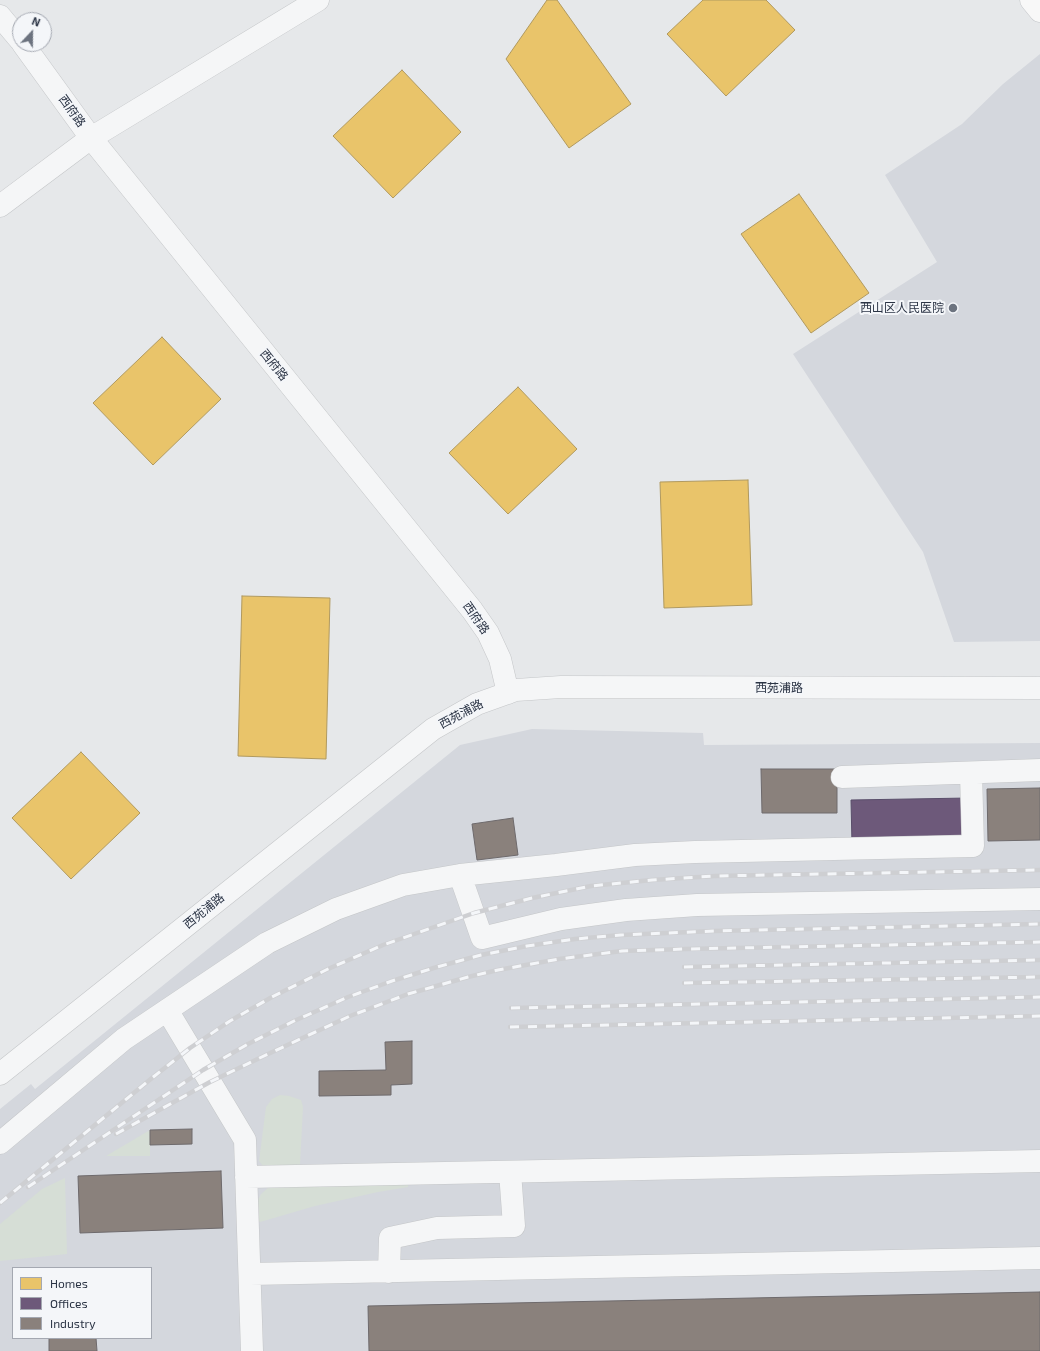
<!DOCTYPE html>
<meta charset="utf-8">
<style>
body{margin:0}
#map{position:relative;width:1040px;height:1351px;overflow:hidden;background:#e6e8ea;font-family:"Exo 2",sans-serif}
canvas{display:block}
.legend{position:absolute;left:12px;top:1267px;width:140px;height:72px;box-sizing:border-box;background:#f4f6f9;border:1px solid #a4a8b1;margin:0;padding:5px 7px;list-style:none;font-size:12px;color:#2b3445}
.legend li{display:flex;align-items:center;gap:8px;height:20px}
.legend b{width:20px;border:1px solid #a4a8b1}
.north{position:absolute;left:12px;top:12px;width:40px;height:40px;box-sizing:border-box;background:#f4f6f9;border:1px solid #a4a8b1;border-radius:50%;rotate:22deg;font-size:11px;font-weight:700;line-height:16px;text-align:center;color:#2b3445}
.north::after{content:'';display:block;margin:auto;width:14px;height:18px;background:#6c737f;clip-path:polygon(50% 0,100% 100%,50% 72%,0 100%)}
</style>
<div id="map">
<canvas width="1040" height="1351"></canvas>
<ul class="legend">
<li><b style="height:11px;background:#e9c46a"></b>Homes</li>
<li><b style="height:11px;background:#6d597a"></b>Offices</li>
<li><b style="height:11px;background:#8a817c"></b>Industry</li>
</ul>
<div class="north">N</div>
</div>
<script>
const ctx = document.querySelector('canvas').getContext('2d');
ctx.lineJoin = 'round';
function fillPath(path, color) { ctx.fillStyle = color; ctx.fill(path, 'evenodd'); }
const shape = rows => new Path2D(rows.map(r => 'M' + r).join(''));
function stroke(path, color, width, dash) { ctx.strokeStyle = color; ctx.lineWidth = width; ctx.lineCap = dash ? 'butt' : 'round'; ctx.setLineDash(dash || []); ctx.stroke(path); }
function drawText(font, color, halo, rows, align = 'center') {
  ctx.font = font + ' "Exo 2","Noto Sans SC",sans-serif'; ctx.lineWidth = 4; ctx.setLineDash([]); ctx.textBaseline = 'middle'; ctx.strokeStyle = halo; ctx.fillStyle = color; for (const [text, x, y, turn = 0] of rows) {
    ctx.save(); ctx.translate(x, y); ctx.rotate((+turn || 0) * Math.PI / 180); ctx.textAlign = isNaN(turn) ? turn : align; if (halo) ctx.strokeText(text, 0, 0); ctx.fillText(text, 0, 0); ctx.restore();
  }
}
fillPath(shape([
 [1040,54,1040,641,954,642,923,552,793,354,937,262,885,175,962,124,1003,84],
 [532,729,703,733,704,745,1040,743,1040,1351,0,1351,0,1109,31,1084,35,1089,460,745],
 [13,1268,151,1268,151,1338,13,1338]
]), '#d4d7dd');
fillPath(shape([
 [280,1095,289,1096,301,1100,303,1107,300,1165,269,1167,263,1166,259,1161,266,1107,272,1099],
 [150,1130,150,1156,106,1156],
 [65,1178,67,1254,0,1261,0,1224,42,1189],
 [408,1182,408,1187,378,1192,315,1206,260,1222,257,1220,257,1202,261,1194,269,1187]
]), '#d6ded6');
const homes = shape([
 [547,0,557,0,631,104,569,148,506,59,547,0],
 [703,0,766,0,795,30,726,96,667,34,703,0],
 [402,70,461,132,393,198,333,136,402,70],
 [799,194,869,293,811,333,741,234,799,194],
 [162,337,221,399,153,465,93,403,162,337],
 [518,387,577,449,508,514,449,453,518,387],
 [748,480,752,605,664,608,660,482,748,480],
 [242,596,330,598,326,759,238,756,242,596],
 [81,752,140,813,71,879,12,818,81,752]
]);
fillPath(homes, '#e9c46a');
stroke(homes, '#b0995f', 1);
const offices = shape([
 [969,798,970,842,852,844,851,800,969,798]
]);
fillPath(offices, '#6d597a');
stroke(offices, '#594e6a', 1);
const industry = shape([
 [761,769,837,769,837,813,762,813,761,769],
 [1040,788,1040,840,988,841,987,789,1040,788],
 [513,818,518,855,477,860,472,824,513,818],
 [412,1041,412,1084,391,1085,391,1095,319,1096,319,1071,386,1070,385,1042,412,1041],
 [192,1129,192,1144,150,1145,150,1130,192,1129],
 [221,1171,223,1228,80,1233,78,1176,221,1171],
 [1040,1292,1040,1351,369,1351,368,1306,1040,1292],
 [49,1338,96,1338,97,1351,49,1351,49,1338]
]);
fillPath(industry, '#8a817c');
stroke(industry, '#6e6a6c', 1);
const minor = shape([
 [0,16,20,40],
 [23,44,91,138,472,610,488,633,500,659,508,693],
 [0,206,91,138,318,0],
 [842,777,1040,770],
 [460,875,482,938,561,919,626,910,697,905,1040,899],
 [167,1010,245,1140,252,1351],
 [0,1074,433,729,477,704,516,690,561,687,1040,688],
 [0,1143,124,1039,267,943,336,909,403,885,460,875,556,865,635,855,695,852,973,846,971,773],
 [246,1177,1040,1161],
 [389,1272,390,1238,437,1228,514,1226,510,1172],
 [250,1274,1040,1258]
]);
const major = shape([
 [1031,0,1040,11]
]);
stroke(minor, '#c4c6c8', 23);
stroke(major, '#c2c5c8', 23);
stroke(minor, '#f5f6f7', 22);
stroke(major, '#f8f8f8', 22);
const rail = shape([
 [684,967,1040,960],
 [684,983,1040,977],
 [511,1008,1040,997],
 [510,1027,1040,1016],
 [116,1134,210,1082,268,1054,350,1016,408,994,468,977,498,970,559,959,622,951,685,949,1040,942],
 [28,1187,203,1070,248,1044,294,1021,348,997,392,981,437,967,481,955,527,946,575,939,621,935,714,931,1040,924],
 [0,1203,152,1078,190,1048,230,1021,272,997,328,969,383,945,474,913,532,898,591,886,652,880,715,876,1040,870]
]);
stroke(rail, '#cecfd2', 4.5);
stroke(rail, '#f4f6f9', 3, [9]);
for (const [x, y, r, color] of [
 [953,308,5,"#6c737f"]
]) { const dot = new Path2D(); dot.arc(x, y, r, 0, 2 * Math.PI); ctx.fillStyle = color; ctx.fill(dot); stroke(dot, '#f4f6f9', 1.5); }
drawText('12px', '#2b3445', '#f4f6f9', [
 ["西府路",72,111,54],
 ["西府路",274,365,51],
 ["西府路",476,618,55],
 ["西苑浦路",779,688],
 ["西苑浦路",461,714,-28],
 ["西苑浦路",204,911,-39]
]);
drawText('12px', '#2b3445', '#f4f6f9', [
 ["西山区人民医院",944,308]
], 'right');
</script>
